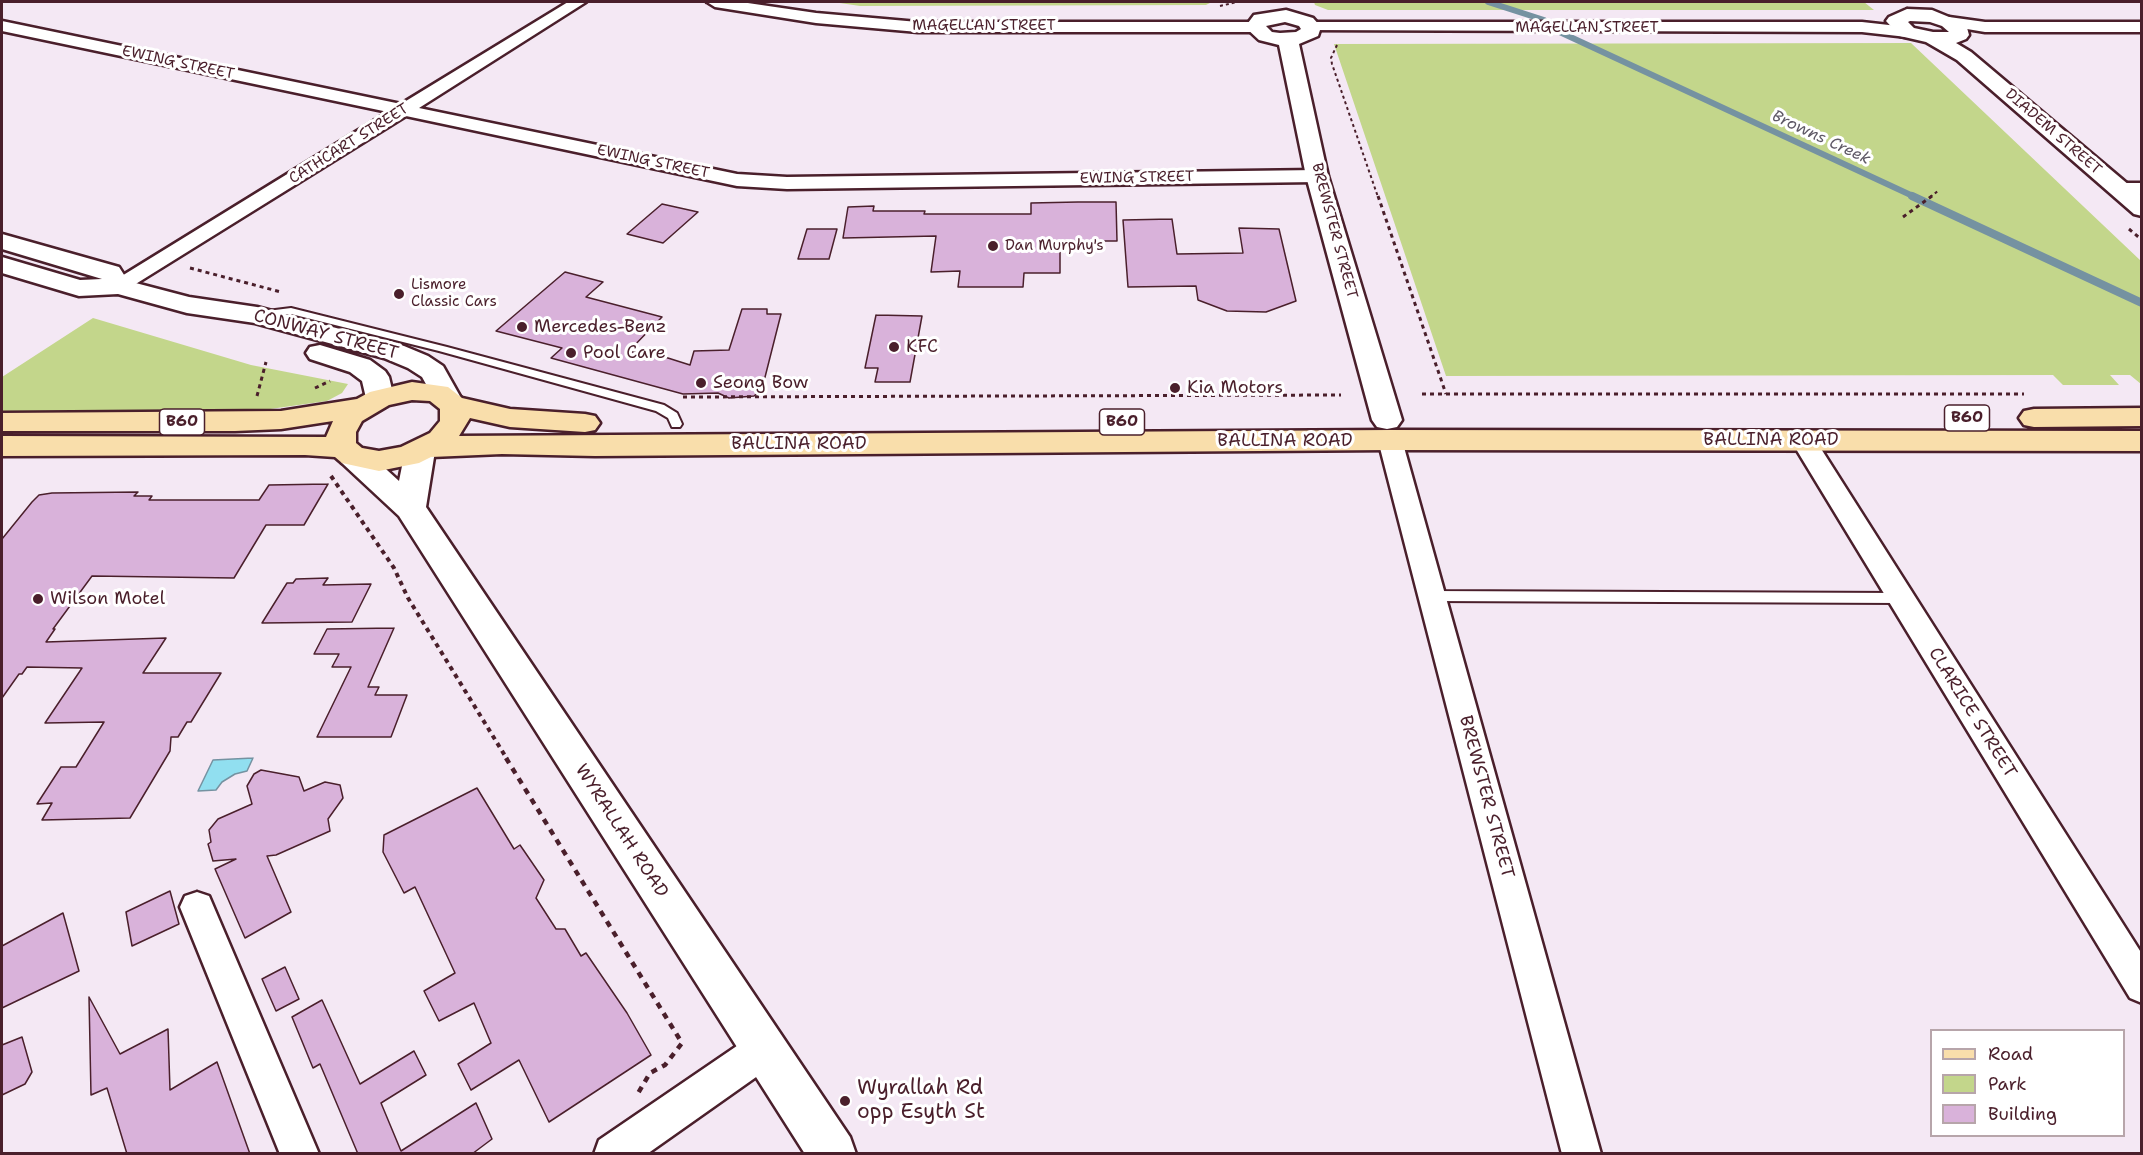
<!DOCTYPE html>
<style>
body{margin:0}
#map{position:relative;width:2143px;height:1155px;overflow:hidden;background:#f4e8f4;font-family:"Shantell Sans",sans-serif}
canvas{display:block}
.frame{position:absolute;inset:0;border:3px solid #4a1f2b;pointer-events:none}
.legend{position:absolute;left:1930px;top:1029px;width:195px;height:108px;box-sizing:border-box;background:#fff;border:2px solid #b7a5aa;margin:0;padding:8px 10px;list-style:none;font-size:18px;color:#4a1f2b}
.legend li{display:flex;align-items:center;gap:12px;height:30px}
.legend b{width:30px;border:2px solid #b7a5aa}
</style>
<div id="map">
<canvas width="2143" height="1155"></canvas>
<div class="frame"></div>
<ul class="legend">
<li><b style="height:8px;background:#f9deab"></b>Road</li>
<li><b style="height:16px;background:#c3d68b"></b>Park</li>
<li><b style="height:16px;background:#d9b2da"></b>Building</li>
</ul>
</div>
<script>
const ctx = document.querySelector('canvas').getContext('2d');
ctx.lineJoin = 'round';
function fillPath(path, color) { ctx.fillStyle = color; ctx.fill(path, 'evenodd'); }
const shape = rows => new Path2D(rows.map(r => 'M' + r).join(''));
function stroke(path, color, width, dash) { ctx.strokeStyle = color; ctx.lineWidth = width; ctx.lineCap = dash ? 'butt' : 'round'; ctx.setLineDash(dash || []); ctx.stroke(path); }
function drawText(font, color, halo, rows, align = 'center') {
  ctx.font = font + ' "Shantell Sans",sans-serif'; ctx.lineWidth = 6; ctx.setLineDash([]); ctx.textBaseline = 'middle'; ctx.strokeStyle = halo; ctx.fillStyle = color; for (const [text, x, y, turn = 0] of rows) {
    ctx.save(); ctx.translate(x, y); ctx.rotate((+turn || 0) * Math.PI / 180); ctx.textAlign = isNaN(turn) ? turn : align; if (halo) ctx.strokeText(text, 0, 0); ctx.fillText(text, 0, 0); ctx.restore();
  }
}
fillPath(shape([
 [833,2,1212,2,1206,5,860,6],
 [1314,2,1864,2,1874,10,1328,10,1315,5],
 [1911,43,2141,261,2141,384,2130,375,2110,375,2119,385,2063,385,2053,375,1446,376,1334,44],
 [93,318,251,365,348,384,342,393,327,401,256,411,2,413,2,377]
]), '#c3d68b');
const water = shape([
 [253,758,247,771,235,774,222,782,216,790,198,791,213,760,253,758]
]);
fillPath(water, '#91dff0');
stroke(water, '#7592a1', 1.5);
stroke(shape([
 [1488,2,1544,20,1551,28,1915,197]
]), '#7592a1', 6);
stroke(shape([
 [1912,196,2142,303]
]), '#7592a1', 8);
const building = shape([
 [1078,202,1116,202,1117,241,1060,241,1060,273,1024,273,1023,287,958,287,960,271,931,272,936,236,843,238,848,207,874,206,873,211,925,211,924,214,1031,214,1031,203,1078,202],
 [662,204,698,212,663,243,627,234,662,204],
 [1172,219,1177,254,1243,253,1239,228,1279,229,1296,301,1266,312,1227,311,1198,300,1196,286,1128,287,1123,220,1172,219],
 [807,229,837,229,829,259,798,259,807,229],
 [565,272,603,282,586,297,662,317,628,352,649,352,690,365,694,351,729,350,742,309,767,309,767,314,781,314,762,389,754,396,729,398,718,393,683,394,551,358,562,348,496,331,565,272],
 [876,315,922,316,910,382,875,382,878,368,865,368,876,315],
 [328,484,304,525,266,525,234,578,92,576,53,629,55,629,46,642,166,638,143,673,221,673,191,722,187,722,178,737,171,737,170,751,130,818,42,820,52,803,37,804,61,767,76,767,104,722,45,723,82,668,27,667,22,674,19,674,2,698,2,539,32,502,39,495,52,493,138,492,134,496,152,496,149,500,259,500,269,485,328,484],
 [328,578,323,585,371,584,352,622,262,623,287,583,293,583,296,579,328,578],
 [394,628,368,687,379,687,375,695,407,695,391,737,317,737,351,667,332,667,339,654,314,654,327,629,394,628],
 [261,770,299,777,304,791,325,782,340,785,343,798,328,819,330,831,276,855,267,856,291,912,245,938,215,869,236,859,213,861,208,844,211,842,209,830,218,819,252,804,247,786,254,774,261,770],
 [477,788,514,849,520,845,544,880,536,898,556,929,565,929,581,956,586,953,627,1013,651,1055,549,1122,519,1060,471,1090,458,1064,491,1043,474,1003,439,1021,424,991,455,973,415,887,404,893,383,852,384,835,477,788],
 [170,891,179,924,132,946,126,912,170,891],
 [63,913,79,971,2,1008,2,946,63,913],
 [285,967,299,999,276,1011,262,979,285,967],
 [89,997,120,1054,168,1029,170,1090,217,1062,250,1154,127,1154,107,1088,91,1095,89,997],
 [322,1000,360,1084,414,1051,426,1075,381,1103,401,1151,476,1103,492,1139,472,1154,358,1154,320,1064,313,1068,292,1017,322,1000],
 [22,1037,32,1072,25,1084,2,1095,2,1045,22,1037]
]);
fillPath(building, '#d9b2da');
stroke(building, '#4a1f2b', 1.5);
const lane = shape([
 [291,308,447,347,664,405,677,413,682,424,680,427,672,427,668,418,656,411,439,351,291,314,259,318,254,315,259,312,291,308],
 [1431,591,1900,593,1905,594,1907,598,1905,602,1900,603,1431,601,1426,600,1424,596,1426,592,1431,591]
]);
const street = shape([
 [568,2,586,2,419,108,737,174,787,177,1317,170,1324,172,1326,176,1324,180,1317,182,787,189,737,186,406,116,126,290,119,292,112,290,108,286,112,282,388,112,2,31,2,21,401,104,568,2],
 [707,2,741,2,816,13,918,22,1255,22,1263,27,1255,32,918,32,816,23,715,7,707,2],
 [1949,17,1985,22,2142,22,2142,32,1985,32,1943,25,1941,22,1943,19,1949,17],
 [1311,22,1862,22,1907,27,1915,32,1907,37,1862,32,1305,30,1303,27,1305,24,1311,22],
 [2119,183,2142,183,2142,195,2112,193,2109,189,2112,185,2119,183],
 [1802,431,1811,433,2142,954,2142,1003,2130,998,1790,439,1793,433,1802,431],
 [1390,432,1399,434,1402,440,1601,1154,1562,1154,1378,440,1381,434,1390,432],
 [197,892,209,896,319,1154,280,1154,180,907,185,896,197,892],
 [763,1032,776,1037,781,1050,776,1063,647,1154,594,1154,599,1140,750,1037,763,1032]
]);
const secondary = shape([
 [1907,9,1932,10,1966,24,1969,35,1966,39,1956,43,1971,52,2142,196,2142,216,2134,214,1957,60,1926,42,1900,36,1886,21,1889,17,1907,9],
 [1910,21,1930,22,1942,26,1949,32,1933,32,1914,28,1908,22,1910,21],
 [1286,10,1313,18,1321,27,1318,36,1299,44,1328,176,1402,420,1397,427,1387,429,1377,427,1372,420,1306,176,1279,45,1259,40,1245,27,1254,15,1286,10],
 [1285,22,1299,26,1301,29,1296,32,1280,33,1272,32,1266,26,1285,22],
 [2,234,119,267,128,281,189,297,257,307,404,346,428,356,443,366,461,398,457,404,447,407,437,404,422,377,408,368,384,358,255,323,187,313,118,294,79,296,2,273,2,257,80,280,102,279,2,249,2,234],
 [320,345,370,360,385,371,389,377,394,398,390,404,380,407,370,404,366,398,362,381,350,372,310,359,306,353,310,347,320,345],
 [420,441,431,444,435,451,426,507,850,1137,856,1154,805,1154,399,516,342,463,338,456,342,449,353,446,364,449,399,481,405,451,409,444,420,441]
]);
const primary = shape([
 [412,382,448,387,462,398,510,409,585,414,595,416,600,423,595,430,585,432,510,427,470,418,459,436,1390,430,2142,431,2142,451,1390,450,595,456,502,454,431,457,419,463,379,471,342,463,335,457,305,455,2,456,2,436,326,437,333,421,281,429,235,431,2,431,2,413,281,411,357,399,370,392,412,382],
 [412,400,430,401,440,409,440,421,430,433,401,447,379,451,362,448,356,443,356,432,362,421,389,405,412,400],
 [2142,408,2142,426,2034,427,2024,425,2019,418,2024,411,2034,409,2142,408]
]);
stroke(lane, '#4a1f2b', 4);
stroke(street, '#4a1f2b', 5);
stroke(secondary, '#4a1f2b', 5);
stroke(primary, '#4a1f2b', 5);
stroke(shape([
 [1220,6,1237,2],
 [1337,45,1331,58,1332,64,1378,197],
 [1930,197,1938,191]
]), '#4a1f2b', 2, [3, 3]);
stroke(shape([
 [1378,196,1446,394],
 [1903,217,1932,196],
 [2129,229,2142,240],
 [190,268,281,292],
 [315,388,330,381],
 [1422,394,2024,394],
 [257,396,266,362],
 [683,397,1341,395]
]), '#4a1f2b', 3, [4, 4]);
stroke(shape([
 [331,476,394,568,408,598,507,759]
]), '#4a1f2b', 4, [4.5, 4.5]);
stroke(shape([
 [506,758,682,1043,665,1065,650,1073,637,1095]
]), '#4a1f2b', 4.5, [6, 6]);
fillPath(lane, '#fff');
fillPath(street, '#fff');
fillPath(secondary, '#fff');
fillPath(primary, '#f9deab');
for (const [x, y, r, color] of [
 [993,246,6,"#4a1f2b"],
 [399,294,6,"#4a1f2b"],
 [522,327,6,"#4a1f2b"],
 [894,347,6,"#4a1f2b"],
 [571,353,6,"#4a1f2b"],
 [701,383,6,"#4a1f2b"],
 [1175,388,6,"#4a1f2b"],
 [38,599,6,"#4a1f2b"],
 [845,1101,6,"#4a1f2b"]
]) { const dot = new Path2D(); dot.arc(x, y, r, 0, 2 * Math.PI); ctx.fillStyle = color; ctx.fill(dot); stroke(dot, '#fff', 2); }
drawText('15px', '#4a1f2b', '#fff', [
 ["MAGELLAN STREET",984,26],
 ["MAGELLAN STREET",1587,28],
 ["EWING STREET",178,63,12],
 ["DIADEM STREET",2053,132,41],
 ["CATHCART STREET",349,144,-32],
 ["EWING STREET",653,162,12],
 ["EWING STREET",1137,178,-1],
 ["BREWSTER STREET",1334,231,75]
]);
drawText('15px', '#4a1f2b', '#fff', [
 ["Dan Murphy's",1005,246],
 ["Lismore",411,285],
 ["Classic Cars",411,302]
], 'left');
drawText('italic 16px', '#5f5966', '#fff', [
 ["Browns Creek",1821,138,25]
]);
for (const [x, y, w] of [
 [1967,418,45],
 [182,422,45],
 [1122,422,45]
]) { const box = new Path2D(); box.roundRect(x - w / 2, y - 13, w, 26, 4.5); ctx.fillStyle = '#fff'; ctx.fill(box); stroke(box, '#4a1f2b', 1.5); }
drawText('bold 16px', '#4a1f2b', null, [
 ["B60",1967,418],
 ["B60",182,422],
 ["B60",1122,422]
]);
drawText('18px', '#4a1f2b', '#fff', [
 ["Mercedes-Benz",534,327],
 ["KFC",906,347],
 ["Pool Care",583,353],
 ["Seong Bow",713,383],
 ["Kia Motors",1187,388],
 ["Wilson Motel",50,599]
], 'left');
drawText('18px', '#4a1f2b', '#fff', [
 ["CONWAY STREET",326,335,15],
 ["BALLINA ROAD",1771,440],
 ["BALLINA ROAD",1285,441],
 ["BALLINA ROAD",799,444],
 ["CLARICE STREET",1972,713,58],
 ["BREWSTER STREET",1486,797,75],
 ["WYRALLAH ROAD",621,831,57]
]);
drawText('21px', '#4a1f2b', '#fff', [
 ["Wyrallah Rd",857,1089],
 ["opp Esyth St",857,1113]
], 'left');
</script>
